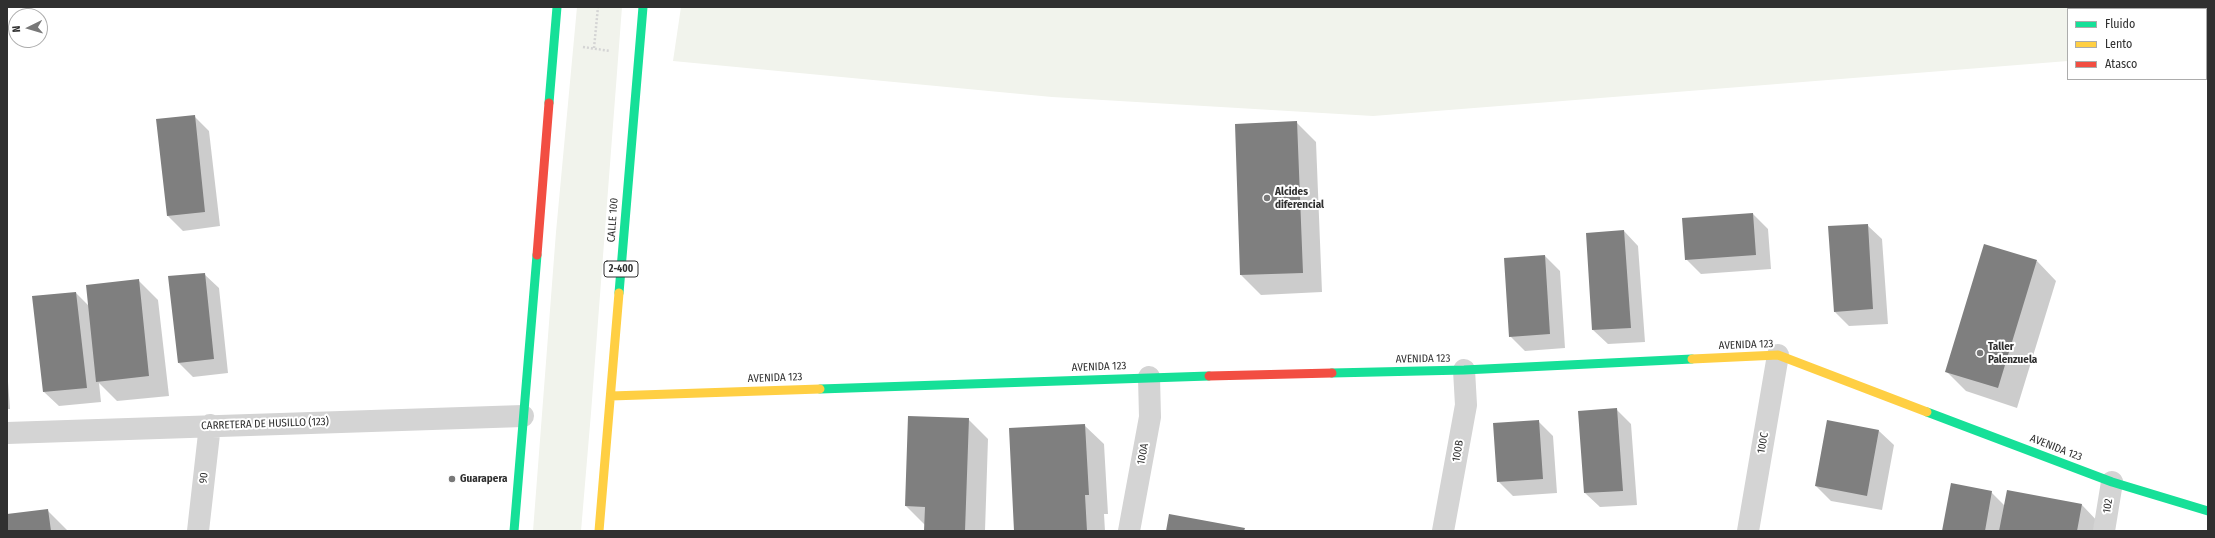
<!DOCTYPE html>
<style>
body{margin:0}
#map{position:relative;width:2215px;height:538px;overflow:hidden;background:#fff;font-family:"Fira Sans Condensed",sans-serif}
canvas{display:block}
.frame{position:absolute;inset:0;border:8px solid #303030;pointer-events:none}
.legend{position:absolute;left:2067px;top:8px;width:140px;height:72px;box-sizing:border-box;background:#fff;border:1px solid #acacac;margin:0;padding:5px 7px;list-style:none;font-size:12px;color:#303030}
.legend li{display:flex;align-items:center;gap:8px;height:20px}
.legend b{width:20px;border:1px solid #acacac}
.north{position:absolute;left:8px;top:8px;width:40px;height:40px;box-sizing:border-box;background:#fff;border:1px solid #acacac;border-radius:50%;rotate:265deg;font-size:11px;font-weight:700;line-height:16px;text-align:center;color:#303030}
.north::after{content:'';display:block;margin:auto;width:14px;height:18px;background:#787878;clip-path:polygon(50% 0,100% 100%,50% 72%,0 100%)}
</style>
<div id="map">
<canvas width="2215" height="538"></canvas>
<div class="frame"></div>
<ul class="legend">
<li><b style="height:5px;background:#16e098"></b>Fluido</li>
<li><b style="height:5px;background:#ffcf43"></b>Lento</li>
<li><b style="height:5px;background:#f24e42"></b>Atasco</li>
</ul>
<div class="north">N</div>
</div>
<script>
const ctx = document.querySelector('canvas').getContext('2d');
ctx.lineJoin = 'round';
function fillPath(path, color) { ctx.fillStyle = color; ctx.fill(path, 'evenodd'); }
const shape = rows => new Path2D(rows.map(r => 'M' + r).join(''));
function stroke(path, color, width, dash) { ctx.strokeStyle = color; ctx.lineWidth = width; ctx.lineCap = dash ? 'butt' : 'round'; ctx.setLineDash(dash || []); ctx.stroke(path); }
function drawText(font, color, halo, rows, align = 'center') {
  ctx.font = font + ' "Fira Sans Condensed",sans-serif'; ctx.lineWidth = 4; ctx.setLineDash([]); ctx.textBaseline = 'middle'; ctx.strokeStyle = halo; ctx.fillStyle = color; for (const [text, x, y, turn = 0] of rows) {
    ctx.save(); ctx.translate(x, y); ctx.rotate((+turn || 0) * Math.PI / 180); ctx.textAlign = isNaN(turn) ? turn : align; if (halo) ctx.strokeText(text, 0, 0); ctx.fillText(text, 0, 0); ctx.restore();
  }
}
fillPath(shape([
 [577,7,622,7,591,413,581,531,533,531,556,232],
 [681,7,2114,7,2115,9,2068,9,2068,61,1373,116,1052,97,673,61]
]), '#f1f3ec');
fillPath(shape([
 [194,116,209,131,220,226,183,231,168,216,157,120],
 [1296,122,1316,142,1322,292,1261,295,1241,275],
 [1753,214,1768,229,1771,269,1701,274,1686,259],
 [1867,225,1882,239,1888,324,1849,326,1835,312],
 [1624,231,1638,246,1645,342,1608,344,1593,330],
 [1545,256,1560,271,1565,348,1525,351,1510,336],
 [2037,261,2056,281,2017,408,1966,391,1946,371],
 [204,274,219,288,228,373,193,377,179,363],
 [138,280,158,300,169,396,117,401,99,383,101,402,59,406,44,392,76,293,89,306],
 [7,368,10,409,7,409],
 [1616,409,1631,424,1637,505,1600,507,1585,493],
 [909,417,968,419,988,439,985,531,925,531,925,525,906,506],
 [1538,421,1553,436,1557,493,1513,496,1498,481],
 [1828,421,1879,431,1894,445,1882,510,1831,501,1816,486],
 [1084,425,1104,444,1108,514,1104,514,1105,531,1015,531],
 [1991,492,2005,506,2082,505,2101,525,2100,531,1943,531],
 [48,511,68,531,7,531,7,515]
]), '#0003');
fillPath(shape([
 [195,115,205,212,167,216,156,119],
 [1297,121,1303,273,1240,275,1235,124],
 [1753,213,1756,255,1685,260,1682,218],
 [1868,224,1873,309,1834,312,1828,226],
 [1624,230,1631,328,1592,330,1586,233],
 [1984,244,2037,260,1998,388,1945,372],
 [1545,255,1550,334,1509,337,1504,258],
 [205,273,214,359,178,363,168,276],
 [139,279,149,376,96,382,86,285],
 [76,292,87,388,43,392,32,296],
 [1617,408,1623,491,1584,493,1578,411],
 [908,416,969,418,965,531,924,531,925,507,905,506],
 [1539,420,1543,479,1497,482,1493,423],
 [1827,420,1879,430,1867,496,1815,486],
 [1085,424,1089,495,1085,495,1087,531,1014,531,1009,428],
 [1951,483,1992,491,1985,531,1942,531],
 [2007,490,2082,504,2077,531,1999,531],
 [48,509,51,531,7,531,7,514],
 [1169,514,1245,528,1244,531,1166,531]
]), '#7f7f7f');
stroke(shape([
 [583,47,610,51],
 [594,48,598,7]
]), '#d4d4d4', 2.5, [2, 2]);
stroke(shape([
 [7,433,523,416],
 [198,531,210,425],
 [1129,531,1150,417,1149,377],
 [1443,531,1466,405,1464,370],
 [1748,531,1778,355],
 [2104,531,2112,482]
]), '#d4d4d4', 22);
stroke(shape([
 [549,103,557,7],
 [619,293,643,7],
 [1332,373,1464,370,1692,359],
 [820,389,1209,376],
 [1927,412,2112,482,2208,511],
 [514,531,537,255]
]), '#16e098', 9);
stroke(shape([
 [1692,359,1778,355,1927,412],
 [611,396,820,389],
 [599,531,619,293]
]), '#ffcf43', 9);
stroke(shape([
 [537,255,549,103],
 [1209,376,1332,373]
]), '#f24e42', 9);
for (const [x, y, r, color] of [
 [1267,198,4,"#787878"],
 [1980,353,4,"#787878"],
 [452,479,4,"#787878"]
]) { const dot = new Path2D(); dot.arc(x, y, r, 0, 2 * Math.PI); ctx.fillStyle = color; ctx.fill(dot); stroke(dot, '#fff', 1.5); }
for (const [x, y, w] of [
 [621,269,34]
]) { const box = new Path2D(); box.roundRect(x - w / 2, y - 8, w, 16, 3); ctx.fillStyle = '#fff'; ctx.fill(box); stroke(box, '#303030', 1); }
drawText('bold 10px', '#303030', null, [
 ["2-400",621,269]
]);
drawText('bold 11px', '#303030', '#fff', [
 ["Alcides",1275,192],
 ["diferencial",1275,205],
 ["Taller",1988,347],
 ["Palenzuela",1988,360],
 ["Guarapera",460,479]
], 'left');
drawText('11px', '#303030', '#fff', [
 ["CALLE 100",613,220,-86],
 ["AVENIDA 123",1746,345,-2],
 ["AVENIDA 123",1423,359,-1],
 ["AVENIDA 123",1099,367,-2],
 ["AVENIDA 123",775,378,-2],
 ["CARRETERA DE HUSILLO (123)",265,424,-2],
 ["100C",1763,443,-80],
 ["AVENIDA 123",2056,448,21],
 ["100B",1458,451,-80],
 ["100A",1143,454,-79],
 ["90",204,478,-84],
 ["102",2108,506,-81]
]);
</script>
